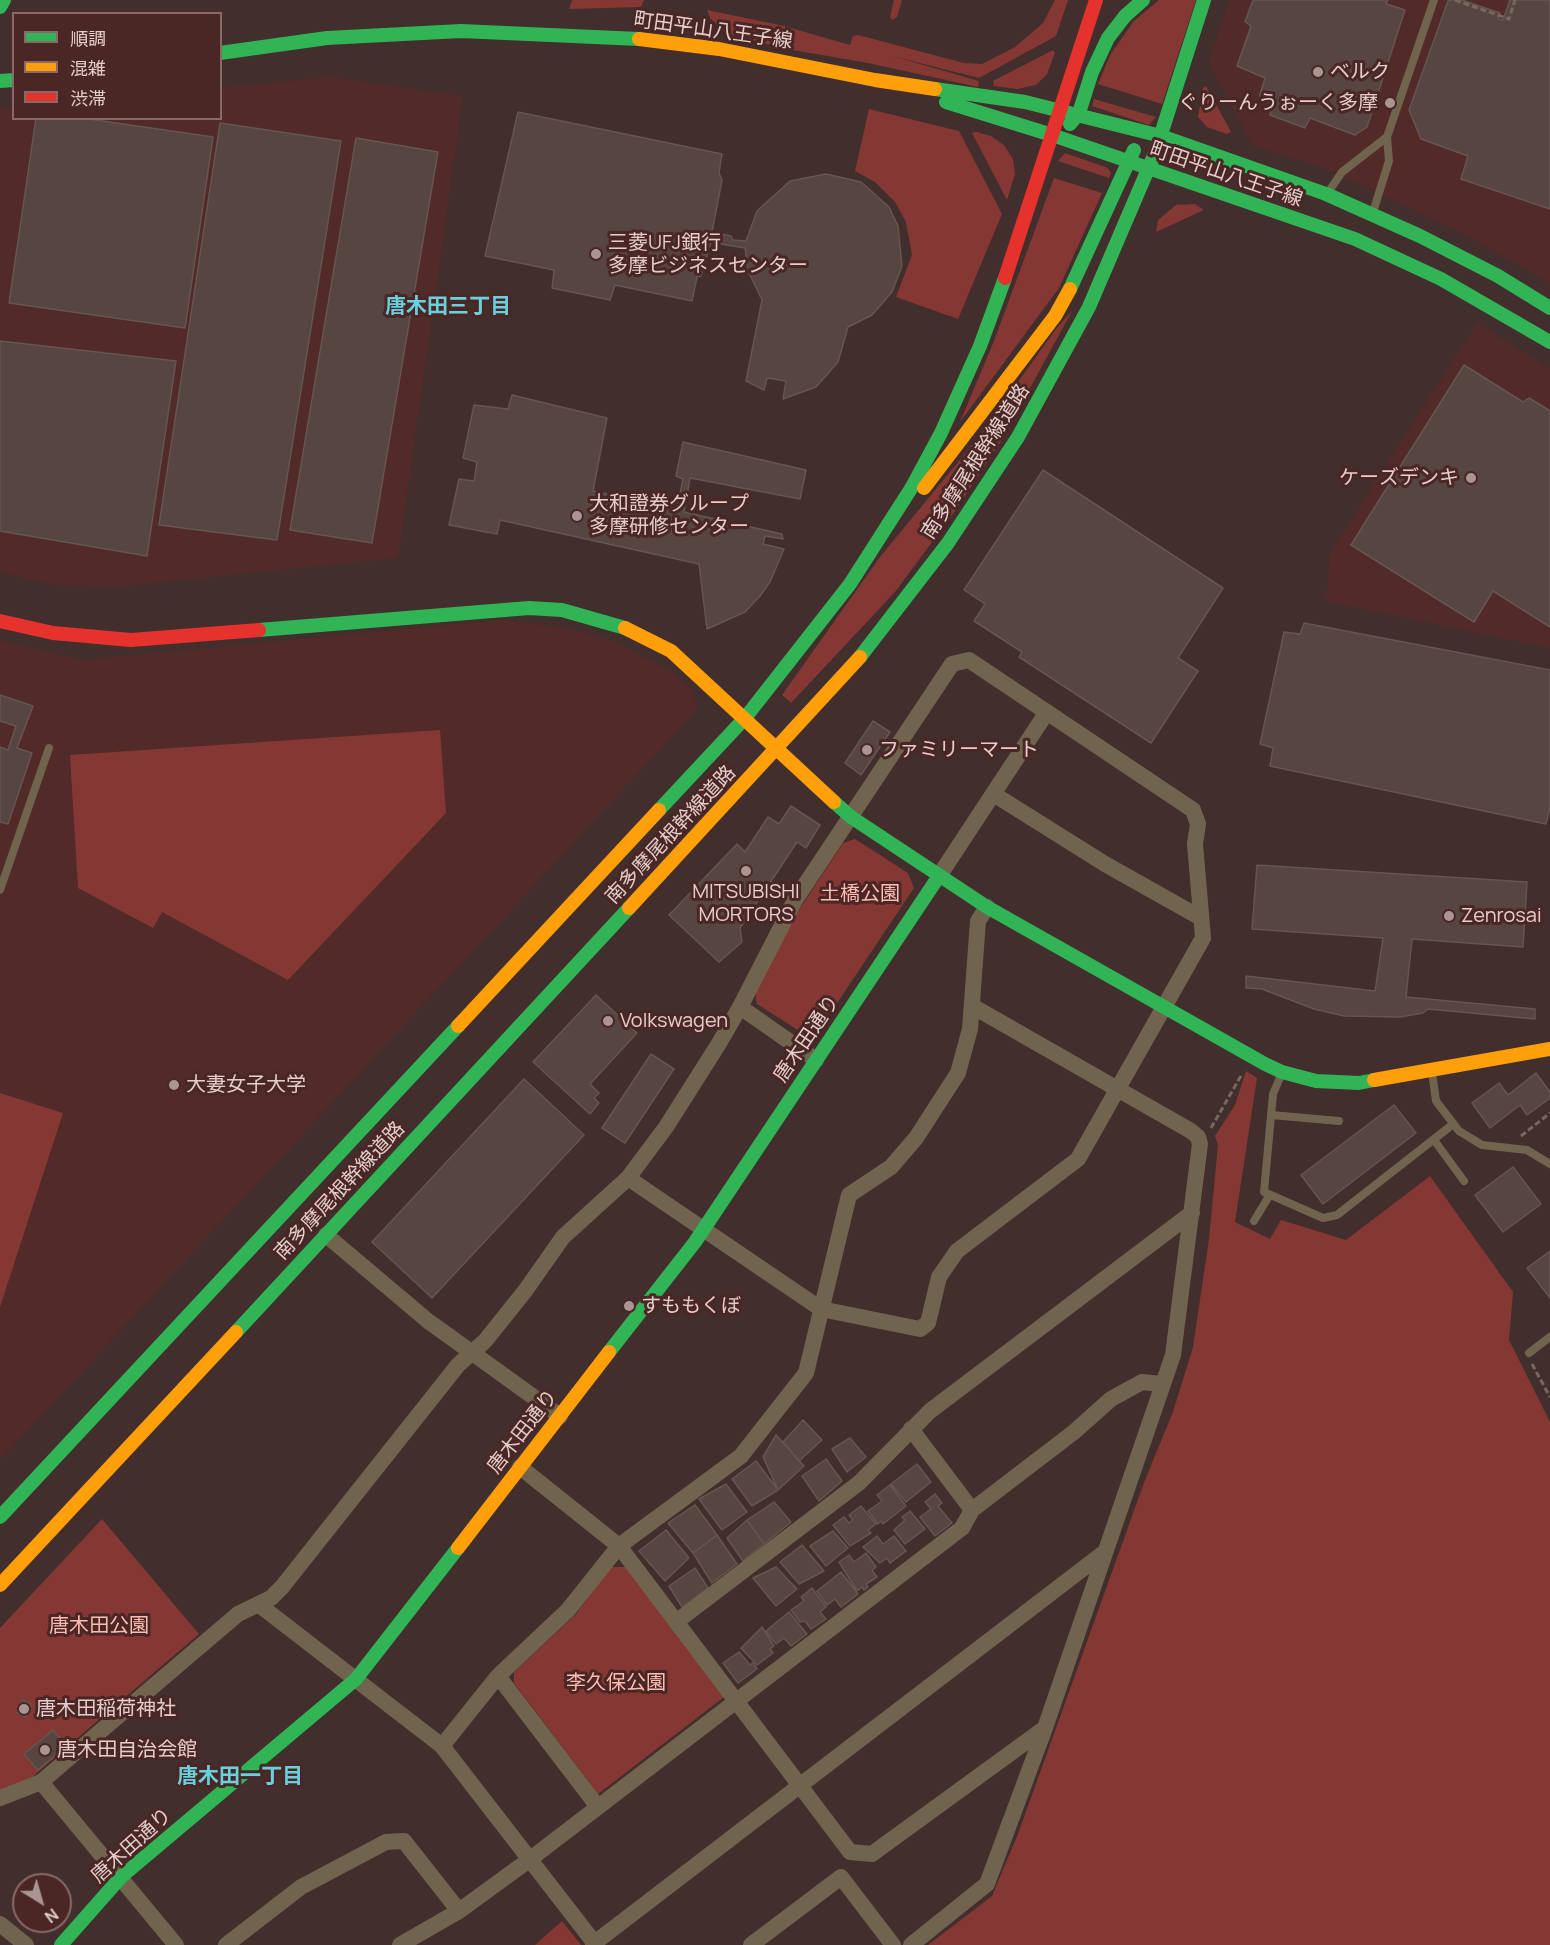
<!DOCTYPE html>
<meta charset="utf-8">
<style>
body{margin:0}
#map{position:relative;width:1550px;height:1945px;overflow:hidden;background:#422e2c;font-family:Manrope,"Noto Sans JP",sans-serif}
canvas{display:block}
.legend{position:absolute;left:12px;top:12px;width:210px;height:108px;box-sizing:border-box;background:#4a2724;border:2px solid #886966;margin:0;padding:8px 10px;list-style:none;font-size:18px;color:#e4cdca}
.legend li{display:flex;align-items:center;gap:12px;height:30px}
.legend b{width:30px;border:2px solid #886966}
.north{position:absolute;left:12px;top:1873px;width:60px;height:60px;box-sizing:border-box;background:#4a2724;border:2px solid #886966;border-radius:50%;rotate:143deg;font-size:16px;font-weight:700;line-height:24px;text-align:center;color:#e4cdca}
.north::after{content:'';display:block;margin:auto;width:21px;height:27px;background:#ab9593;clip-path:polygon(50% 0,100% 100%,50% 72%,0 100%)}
</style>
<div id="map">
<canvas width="1550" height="1945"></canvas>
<ul class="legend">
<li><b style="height:8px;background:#30b455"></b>順調</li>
<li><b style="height:8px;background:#ff9f0a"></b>混雑</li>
<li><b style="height:8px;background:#e5322d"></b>渋滞</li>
</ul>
<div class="north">N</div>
</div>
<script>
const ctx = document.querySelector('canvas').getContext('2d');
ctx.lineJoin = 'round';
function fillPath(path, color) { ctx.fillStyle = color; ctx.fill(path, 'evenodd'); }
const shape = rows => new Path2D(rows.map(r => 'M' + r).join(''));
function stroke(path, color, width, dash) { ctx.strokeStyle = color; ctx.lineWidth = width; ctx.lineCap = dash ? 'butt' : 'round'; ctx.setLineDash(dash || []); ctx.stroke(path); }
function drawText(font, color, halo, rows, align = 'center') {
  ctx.font = font + ' Manrope,"Noto Sans JP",sans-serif'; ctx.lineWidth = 6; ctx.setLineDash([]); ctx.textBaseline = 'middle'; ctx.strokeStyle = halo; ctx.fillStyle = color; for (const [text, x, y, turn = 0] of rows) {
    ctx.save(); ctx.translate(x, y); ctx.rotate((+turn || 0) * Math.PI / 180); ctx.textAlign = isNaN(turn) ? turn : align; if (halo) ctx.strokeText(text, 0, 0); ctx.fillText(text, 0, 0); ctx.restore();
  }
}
fillPath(shape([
 [1229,0,1550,0,1550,283,1470,237,1331,170,1252,145,1209,62],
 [330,77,463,96,398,558,124,586,55,585,0,572,0,109,13,108,14,118,220,118,221,88],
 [1477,323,1550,369,1550,648,1326,601,1330,553],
 [500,620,569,629,612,640,672,672,694,692,697,710,0,1460,0,640,83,660]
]), '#522b28');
fillPath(shape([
 [572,0,644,0,641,7,569,9],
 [894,0,902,0,897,17,892,20,890,17],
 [1055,0,1068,0,1056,36,979,78,892,56,979,81,978,87,868,63,787,49,727,35,710,18,707,10,784,26,850,45,853,36,858,35,964,63,982,64,1015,47,1028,36,1043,23],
 [1159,0,1196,0,1162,104,1098,84,1110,55,1134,21],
 [1053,50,1055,53,1047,74,1036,85,1017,89,994,86,993,81],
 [1206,86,1231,132,1227,134,1207,127,1198,117,1203,88],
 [1094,99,1156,117,1149,125,1092,106],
 [869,109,959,131,1002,214,958,319,896,297,912,255,906,222,895,202,875,182,855,171],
 [976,132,991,136,1004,145,1013,159,1015,174,1007,200,972,133],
 [1065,153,1108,168,1111,173,1109,178,1058,161],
 [1054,178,1102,193,1059,288,960,422,994,341],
 [1195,204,1204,210,1156,232,1158,220,1176,205],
 [1072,311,1000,443,953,514,895,592,791,703,782,695,880,557,977,439,1056,329],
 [440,730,446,813,288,980,162,912,153,928,78,888,70,755],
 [855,839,908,873,914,888,817,1033,807,1036,757,1004,755,992,795,916,843,843],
 [1246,1071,1257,1078,1235,1222,1270,1239,1281,1220,1346,1240,1430,1176,1513,1292,1509,1340,1550,1422,1550,1945,928,1945,992,1896,1018,1834,1145,1480,1173,1412,1193,1347,1209,1239,1218,1145,1215,1136,1235,1105],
 [0,1093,63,1113,0,1307],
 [102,1519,199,1634,32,1777,0,1790,0,1628],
 [611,1567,627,1567,724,1697,598,1794,514,1683,514,1672,576,1614],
 [562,1921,581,1945,535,1945]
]), '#853833');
const building = shape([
 [1253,0,1388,0,1386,4,1405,10,1367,127,1355,135,1310,118,1305,128,1270,115,1272,104,1259,98,1265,78,1237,66,1251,26,1245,22,1253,0],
 [1453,0,1462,0,1500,13,1498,19,1503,20,1510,0,1550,0,1550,209,1461,179,1468,156,1421,139,1409,110,1448,1,1453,0],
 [518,112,722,154,719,173,722,180,712,232,731,236,733,240,746,241,757,211,790,181,826,174,861,182,889,207,898,226,902,266,892,292,872,315,848,327,838,362,816,387,783,399,786,381,767,378,764,390,746,381,762,300,748,271,745,248,721,244,720,239,712,238,701,276,697,277,692,301,615,285,610,300,552,288,554,270,485,256,518,112],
 [36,118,82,118,213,137,185,328,9,303,36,118],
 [220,123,341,141,277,540,159,525,220,123],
 [356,138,438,152,372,543,290,530,356,138],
 [0,341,176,361,147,556,0,531,0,341],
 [1464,365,1523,402,1529,398,1550,411,1550,627,1493,591,1474,622,1351,545,1464,365],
 [512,395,607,418,593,491,677,508,683,479,676,476,683,442,806,470,800,499,690,478,684,512,782,534,783,539,765,536,763,544,784,549,770,582,760,596,745,612,707,629,699,564,500,520,497,534,449,525,459,479,474,481,477,462,463,458,474,405,508,409,512,395],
 [1043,470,1223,588,1178,658,1198,671,1151,743,1019,657,1022,652,974,621,985,604,964,590,1043,470],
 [1304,623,1550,670,1550,807,1546,824,1270,766,1273,748,1260,744,1284,632,1300,634,1304,623],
 [0,695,33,706,17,748,32,753,8,824,0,822,0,747,8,750,16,726,0,721,0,695],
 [873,721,890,732,861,775,845,763,873,721],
 [791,806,820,825,806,848,797,842,740,928,742,942,719,962,669,915,737,844,745,852,768,817,779,824,791,806],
 [1257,865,1527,882,1523,947,1412,939,1406,997,1535,1009,1535,1019,1428,1009,1423,1013,1400,1017,1344,1016,1314,1009,1262,989,1246,988,1246,976,1375,991,1383,938,1252,929,1257,865],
 [596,995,637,1033,590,1084,599,1093,594,1098,599,1103,590,1114,533,1062,596,995],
 [651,1054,674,1069,625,1143,602,1128,651,1054],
 [1536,1073,1550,1092,1550,1098,1527,1115,1520,1105,1490,1128,1472,1103,1499,1083,1508,1095,1536,1073],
 [524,1079,584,1135,432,1298,372,1242,524,1079],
 [1394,1105,1416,1133,1323,1204,1301,1175,1394,1105],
 [1513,1167,1541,1204,1503,1232,1475,1195,1513,1167],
 [1550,1251,1550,1298,1527,1268,1550,1251],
 [803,1420,822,1440,799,1461,783,1442,803,1420],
 [776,1435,804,1466,778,1490,763,1457,776,1435],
 [850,1438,866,1457,847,1472,832,1449,850,1438],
 [826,1459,842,1481,819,1501,802,1476,826,1459],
 [756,1461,778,1490,752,1506,732,1479,756,1461],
 [917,1464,931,1482,906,1502,891,1484,917,1464],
 [726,1484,747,1512,722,1530,699,1499,726,1484],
 [890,1485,906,1506,883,1524,881,1521,878,1524,868,1511,882,1501,877,1495,890,1485],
 [935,1494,942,1503,938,1506,952,1523,935,1536,920,1517,931,1509,925,1502,935,1494],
 [774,1502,791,1522,764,1544,747,1520,774,1502],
 [695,1505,717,1535,693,1553,668,1523,695,1505],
 [861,1506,876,1524,868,1530,871,1533,850,1546,833,1525,844,1517,849,1523,853,1520,849,1515,861,1506],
 [910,1511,925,1529,905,1544,894,1530,905,1520,902,1517,910,1511],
 [747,1520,764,1544,743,1561,727,1538,747,1520],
 [666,1530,689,1558,665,1581,639,1551,666,1530],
 [833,1531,848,1548,826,1566,810,1546,833,1531],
 [717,1535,737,1564,712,1583,693,1553,717,1535],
 [877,1536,883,1544,894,1536,906,1551,890,1563,887,1558,880,1563,863,1547,877,1536],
 [802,1545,824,1571,799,1584,780,1562,802,1545],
 [866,1553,876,1567,872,1570,877,1577,866,1584,868,1587,864,1590,862,1587,857,1591,839,1562,849,1555,854,1562,866,1553],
 [776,1567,797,1589,776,1606,753,1578,776,1567],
 [695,1568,708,1588,682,1607,669,1586,695,1568],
 [841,1572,858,1594,841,1607,835,1599,827,1605,817,1591,841,1572],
 [812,1588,826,1607,820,1612,826,1619,811,1629,805,1621,800,1622,791,1610,804,1601,801,1597,812,1588],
 [789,1612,807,1634,791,1646,784,1638,776,1644,766,1631,789,1612],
 [762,1627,774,1646,770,1649,773,1653,757,1665,741,1648,762,1627],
 [739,1652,750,1665,753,1663,757,1669,738,1683,723,1663,739,1652],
 [22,1700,31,1704,26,1717,17,1713,22,1700],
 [53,1730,66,1746,38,1770,24,1754,53,1730]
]);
fillPath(building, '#564541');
stroke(building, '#665551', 1.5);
stroke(shape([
 [1455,0,1509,19,1515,0],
 [1211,1128,1242,1074],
 [1521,1136,1550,1113],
 [1532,1364,1550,1397]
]), '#75695b', 3, [6, 3]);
stroke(shape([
 [1387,137,1434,0],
 [1327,194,1342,172,1387,137,1389,161,1373,212],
 [0,890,49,748],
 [1432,1072,1436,1101,1459,1131,1482,1145,1527,1150,1550,1164],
 [1282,1073,1273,1094,1264,1192,1323,1218,1337,1215,1452,1125],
 [1271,1115,1339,1121],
 [1434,1140,1464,1181],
 [1254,1221,1269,1196],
 [1529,1353,1550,1337]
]), '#71644e', 8);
stroke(shape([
 [995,795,1105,864,1201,918],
 [939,876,1047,712],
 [740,1007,816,1060],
 [326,1235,428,1321,560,1416],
 [911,1429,972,1510],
 [520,1467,619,1546,850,1852,872,1854,1045,1728],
 [258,1604,442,1746,596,1945],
 [676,1622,859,1483,930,1411,1192,1213],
 [498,1676,598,1807],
 [442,1746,498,1676,568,1610,619,1546,741,1456,806,1373,849,1195,891,1167,916,1138,958,1073,970,1029,978,921,987,907],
 [41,1782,176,1945],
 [0,1798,41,1782,238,1614,271,1598,282,1587,458,1365,485,1341,525,1291,563,1237,628,1178,666,1127,718,1045,740,1007,795,900,952,664,969,660,1193,810,1198,824,1195,844,1203,938,1078,1159,957,1251,939,1277,928,1323,920,1329,821,1309,628,1178],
 [0,1924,26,1945],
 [593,1944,1106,1551],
 [226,1945,301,1887,386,1842,404,1841,459,1911],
 [400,1945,459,1911,529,1860,962,1528,972,1510,1074,1432,1111,1399,1142,1382,1162,1384],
 [751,1945,841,1877,893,1945],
 [911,1945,987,1884,1045,1728,1173,1355,1200,1144,1198,1137,1191,1131,972,1006]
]), '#71644e', 16);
stroke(shape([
 [0,7,4,0],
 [220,53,327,38,461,31,639,39],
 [0,81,14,80],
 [935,89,1025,102,1161,136,1326,194,1420,236,1498,276,1550,308],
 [946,102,1052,135,1355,239,1441,279,1550,342],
 [1070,124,1079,113,1092,72,1108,38,1125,16,1143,0],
 [1070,289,1134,150],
 [259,630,529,608,562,610,625,628],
 [860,657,948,543,1018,437,1089,307,1155,153,1204,0],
 [834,802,851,817,987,907,1265,1064,1282,1072,1316,1081,1359,1083,1374,1080],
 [659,810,745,718,850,584,912,487,941,433,980,346,1005,278],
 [236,1332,629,908],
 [609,1352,695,1242,939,876],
 [0,1517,458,1026],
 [61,1945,121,1877,356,1679,458,1548]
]), '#30b455', 14);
stroke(shape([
 [639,39,719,49,875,80,935,89],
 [924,488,1055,316,1070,289],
 [625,628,671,651,834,802],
 [629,908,860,657],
 [458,1026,659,810],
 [1374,1080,1550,1049],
 [458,1548,609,1352],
 [0,1585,236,1332]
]), '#ff9f0a', 14);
stroke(shape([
 [1005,278,1096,0],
 [0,621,53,633,131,640,259,630]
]), '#e5322d', 14);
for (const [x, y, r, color] of [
 [1318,72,6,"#ab9593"],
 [1390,103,6,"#ab9593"],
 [596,254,6,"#ab9593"],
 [1471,478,6,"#ab9593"],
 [577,516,6,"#ab9593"],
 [867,750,6,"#ab9593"],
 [746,871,6,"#ab9593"],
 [1449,916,6,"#ab9593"],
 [608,1021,6,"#ab9593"],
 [174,1085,6,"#ab9593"],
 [629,1306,6,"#ab9593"],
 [24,1709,6,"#ab9593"],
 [45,1750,6,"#ab9593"]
]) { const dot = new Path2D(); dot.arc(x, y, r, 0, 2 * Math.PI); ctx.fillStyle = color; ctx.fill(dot); stroke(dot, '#4a2724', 2); }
drawText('20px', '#e4cdca', '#4a2724', [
 ["町田平山八王子線",713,31,8],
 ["町田平山八王子線",1226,175,19],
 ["南多摩尾根幹線道路",976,462,-57],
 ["南多摩尾根幹線道路",671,835,-47],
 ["唐木田通り",807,1039,-56],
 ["南多摩尾根幹線道路",340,1191,-47],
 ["唐木田通り",523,1432,-52],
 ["唐木田通り",132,1846,-42]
]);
drawText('20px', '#e4cdca', '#4a2724', [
 ["ベルク",1330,72],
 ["ぐりーんうぉーく多摩",1378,103,"right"],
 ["三菱UFJ銀行",608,243],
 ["多摩ビジネスセンター",608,266],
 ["ケーズデンキ",1459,478,"right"],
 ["大和證券グループ",589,504],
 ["多摩研修センター",589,527],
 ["ファミリーマート",879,750],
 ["MITSUBISHI",746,892,"center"],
 ["MORTORS",746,915,"center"],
 ["Zenrosai",1461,916],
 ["Volkswagen",620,1021],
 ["大妻女子大学",186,1085],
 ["すももくぼ",641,1306],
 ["唐木田稲荷神社",36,1709],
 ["唐木田自治会館",57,1750]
], 'left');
drawText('20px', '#fcbcb4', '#4a2724', [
 ["土橋公園",860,894],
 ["唐木田公園",99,1626],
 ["李久保公園",616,1683]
]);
drawText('bold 21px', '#67d1df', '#4a2724', [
 ["唐木田三丁目",448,307],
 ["唐木田一丁目",240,1777]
]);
</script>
